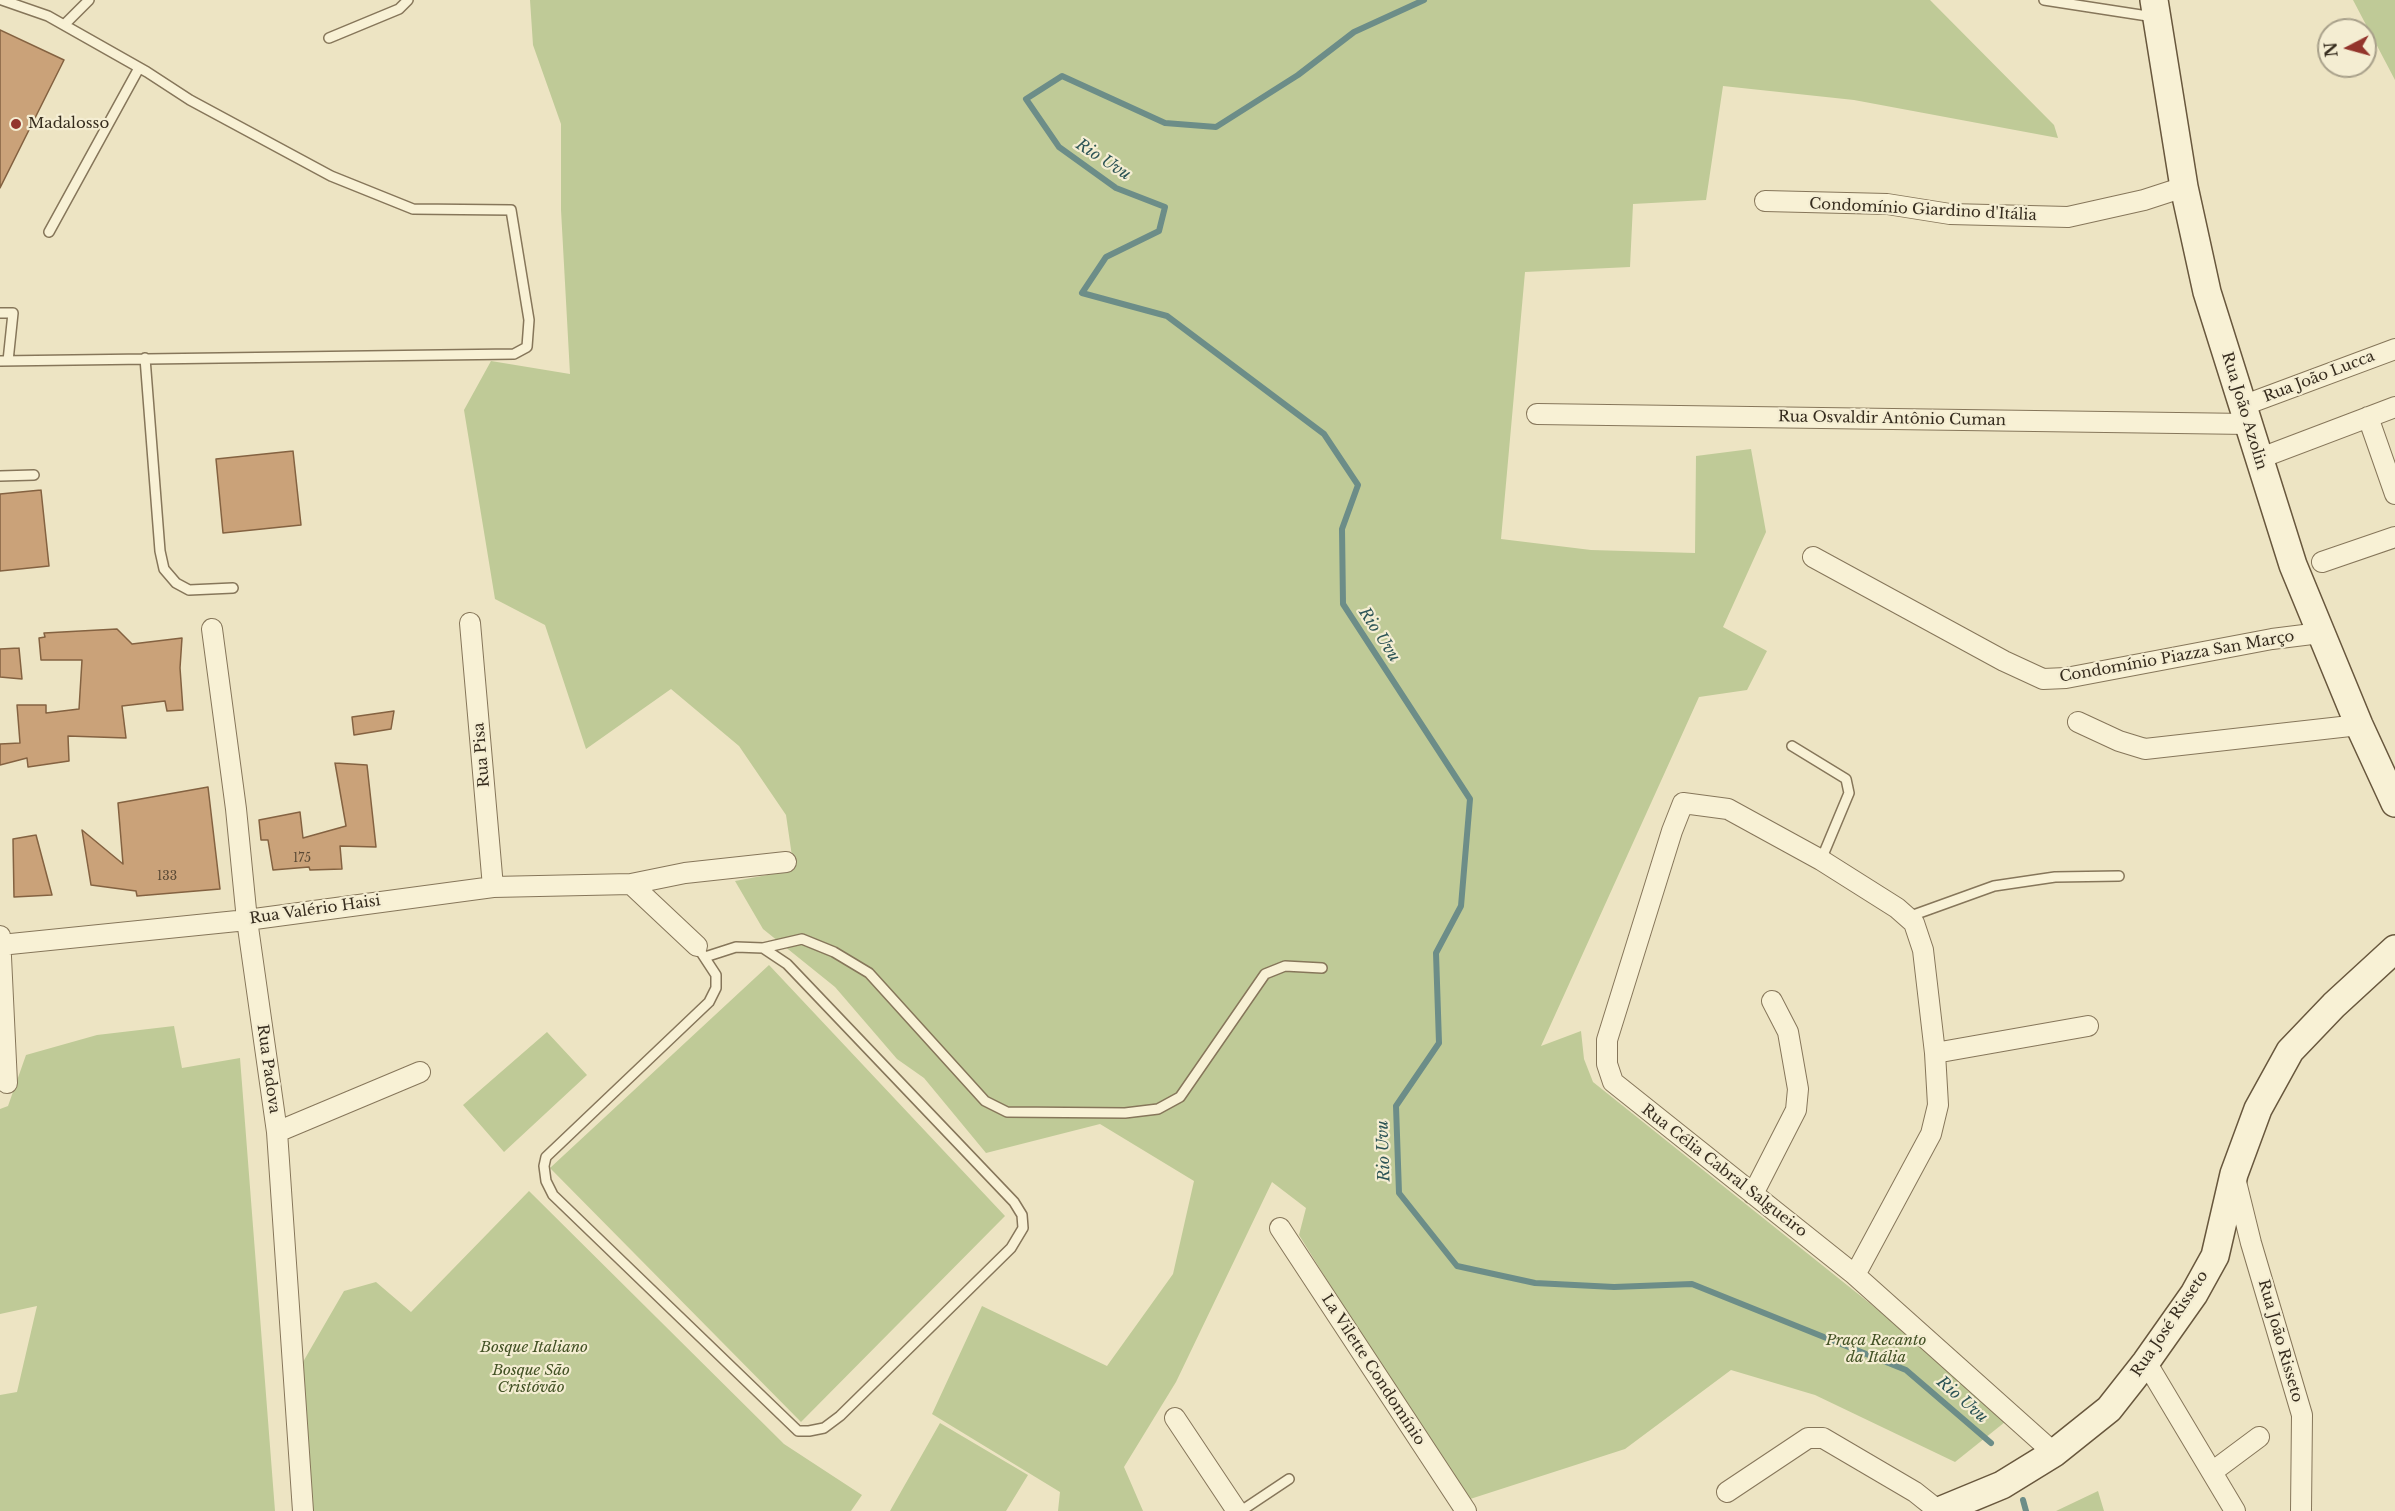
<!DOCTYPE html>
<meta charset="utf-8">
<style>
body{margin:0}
#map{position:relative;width:2395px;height:1511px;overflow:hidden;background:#ede4c3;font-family:"Libre Baskerville",serif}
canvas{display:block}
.north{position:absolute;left:2317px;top:18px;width:60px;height:60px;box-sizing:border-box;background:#f4edd2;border:2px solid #a8a08a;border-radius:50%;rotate:264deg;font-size:16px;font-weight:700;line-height:24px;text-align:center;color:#362c1e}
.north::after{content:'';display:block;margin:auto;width:21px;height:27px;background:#93352c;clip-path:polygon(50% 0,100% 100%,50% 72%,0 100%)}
</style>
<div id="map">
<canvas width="2395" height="1511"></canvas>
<div class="north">N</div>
</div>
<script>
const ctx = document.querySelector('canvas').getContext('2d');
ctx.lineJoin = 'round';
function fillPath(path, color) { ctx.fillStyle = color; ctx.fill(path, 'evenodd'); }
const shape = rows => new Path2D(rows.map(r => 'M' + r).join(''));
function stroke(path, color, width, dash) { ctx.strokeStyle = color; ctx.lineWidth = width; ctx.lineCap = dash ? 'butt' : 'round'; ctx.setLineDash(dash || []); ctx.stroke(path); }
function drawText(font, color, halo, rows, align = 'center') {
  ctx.font = font + ' "Libre Baskerville",serif'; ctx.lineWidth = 4.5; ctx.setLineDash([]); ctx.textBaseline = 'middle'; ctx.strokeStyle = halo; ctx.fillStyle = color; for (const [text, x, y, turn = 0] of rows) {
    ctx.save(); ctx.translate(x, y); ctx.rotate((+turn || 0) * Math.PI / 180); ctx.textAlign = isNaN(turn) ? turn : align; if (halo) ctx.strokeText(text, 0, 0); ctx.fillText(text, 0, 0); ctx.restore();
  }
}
fillPath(shape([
 [530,0,1930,0,2054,125,2058,138,1854,100,1723,86,1706,200,1633,204,1630,267,1525,272,1501,539,1591,550,1695,553,1696,456,1751,449,1766,532,1723,627,1767,651,1747,690,1699,697,1541,1046,1581,1031,1584,1059,1593,1082,1932,1353,2005,1422,1955,1462,1815,1395,1731,1370,1625,1449,1464,1501,1299,1235,1306,1208,1272,1182,1176,1382,1124,1467,1143,1511,1058,1511,1060,1492,932,1414,982,1306,1107,1366,1173,1274,1194,1181,1100,1124,986,1153,924,1078,897,1059,835,987,763,929,735,881,794,870,786,815,739,746,671,689,586,749,545,625,495,599,464,410,491,361,570,374,561,210,561,124,533,45],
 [2353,0,2395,0,2395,80],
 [769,965,1005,1216,801,1422,550,1168],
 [174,1026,182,1068,240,1058,275,1511,0,1511,0,1395,17,1392,37,1306,0,1314,0,1109,8,1106,26,1055,97,1035],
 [547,1032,587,1075,504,1152,463,1105],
 [529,1191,784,1444,862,1495,851,1511,305,1511,292,1381,344,1291,376,1282,411,1312],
 [940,1423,1028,1475,1006,1511,890,1511],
 [2098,1491,2104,1511,2056,1511]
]), '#bfca97');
stroke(shape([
 [1424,0,1354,32,1298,75,1216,127,1165,123,1062,76,1026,99,1059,147,1116,188,1165,207,1159,231,1106,257,1082,293,1167,316,1324,434,1358,485,1342,529,1343,604,1470,799,1461,906,1436,953,1439,1043,1396,1106,1399,1193,1457,1266,1535,1283,1614,1287,1692,1284,1906,1370,1991,1443],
 [2023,1500,2026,1511]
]), '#6c8d88', 6);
const building = shape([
 [0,30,64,60,0,188,0,30],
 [293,451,301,525,223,533,216,459,293,451],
 [41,490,49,566,0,571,0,494,41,490],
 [117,629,132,644,182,638,180,668,183,710,167,711,165,701,122,706,126,738,68,736,69,761,28,767,27,758,0,765,0,744,20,743,17,705,46,705,46,713,79,709,82,660,41,660,39,638,45,637,44,633,117,629],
 [19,648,22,679,0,677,0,649,19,648],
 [394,711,391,729,354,735,352,717,394,711],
 [335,763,367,765,376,847,340,846,342,869,310,870,309,867,273,870,268,840,261,840,259,820,300,812,303,838,346,826,335,763],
 [208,787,220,889,137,896,136,891,91,885,82,830,123,864,118,803,208,787],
 [36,835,52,895,14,897,13,839,36,835]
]);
fillPath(building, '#caa279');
stroke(building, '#846241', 1.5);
const lane = shape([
 [2044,0,2154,17],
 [64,25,89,0],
 [329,38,399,9,408,0],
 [49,232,139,68],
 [0,313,13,313,8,361],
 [145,358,160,551,164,569,176,583,189,590,233,588],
 [0,361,514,354,527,347,529,320,511,210,413,209,331,176,190,100,147,72,48,16,2,0],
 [0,476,34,475],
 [1792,746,1846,779,1849,793,1821,860],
 [1908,917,1994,886,2055,877,2119,876],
 [697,946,716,975,716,988,709,1002,546,1157,544,1166,546,1181,553,1195,798,1431,809,1431,824,1428,840,1416,1011,1248,1023,1228,1022,1215,1014,1202,787,964,763,948,736,947,705,957],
 [763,948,802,939,834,952,869,973,985,1101,1007,1112,1125,1113,1158,1109,1180,1097,1265,974,1285,966,1322,968],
 [1241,1511,1289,1479]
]);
const street = shape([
 [1765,201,1887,204,1950,214,2068,217,2144,200,2184,187],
 [2242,406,2395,349],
 [1537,414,2248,424],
 [2368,417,2395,494],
 [2258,459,2395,407],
 [1813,557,2004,661,2043,679,2066,678,2272,639,2320,633],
 [2322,562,2395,537],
 [470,623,493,887],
 [212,629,236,809,247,920,277,1132,303,1511],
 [2078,722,2119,741,2145,749,2359,725],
 [631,884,685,873,786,862],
 [0,936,7,1083],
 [0,945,247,920,493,887,631,884,697,946],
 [1935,1053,2088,1026],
 [277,1132,420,1072],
 [2235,1178,2251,1243,2302,1415,2301,1511],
 [1753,1194,1796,1110,1798,1089,1788,1032,1772,1001],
 [1280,1228,1466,1511],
 [1855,1275,1931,1134,1938,1105,1935,1053,1923,950,1914,923,1897,908,1821,860,1728,809,1683,803,1672,831,1607,1040,1607,1064,1613,1082,1855,1275,2054,1453],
 [2146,1362,2235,1511],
 [1175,1418,1237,1511],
 [2212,1472,2259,1437],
 [1727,1492,1808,1438,1823,1438,1915,1492,1939,1511]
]);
const secondary = shape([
 [2154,0,2184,187,2207,292,2293,565,2359,725,2395,803],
 [1939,1511,2002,1485,2054,1453,2109,1409,2146,1362,2194,1294,2215,1256,2234,1174,2258,1109,2290,1051,2334,1005,2395,949]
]);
stroke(lane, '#86765a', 12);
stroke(street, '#86765a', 22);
stroke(secondary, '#68573d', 30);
stroke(lane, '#f8f1d5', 9);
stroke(street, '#f8f1d5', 20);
stroke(secondary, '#f8f1d5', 27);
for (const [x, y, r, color] of [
 [16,124,6,"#93352c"]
]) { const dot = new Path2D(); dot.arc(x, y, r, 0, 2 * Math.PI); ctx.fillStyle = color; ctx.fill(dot); stroke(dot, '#f4edd2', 2); }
drawText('12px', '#5b4a35', null, [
 ["175",302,859],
 ["133",167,877]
]);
drawText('15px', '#362c1e', '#f4edd2', [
 ["Madalosso",28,124]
], 'left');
drawText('15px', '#362c1e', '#f4edd2', [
 ["Condomínio Giardino d'Itália",1923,210,3],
 ["Rua João Lucca",2319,377,-21],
 ["Rua João Azolin",2244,411,73],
 ["Rua Osvaldir Antônio Cuman",1892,419,1],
 ["Condomínio Piazza San Março",2177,657,-10],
 ["Rua Pisa",482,755,-95],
 ["Rua Valério Haisi",315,910,-8],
 ["Rua Padova",268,1069,82],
 ["Rua Célia Cabral Salgueiro",1724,1171,38],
 ["Rua José Risseto",2170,1324,-56],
 ["Rua João Risseto",2280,1341,74],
 ["La Vilette Condomínio",1373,1370,57]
]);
drawText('italic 15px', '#435225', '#f4edd2', [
 ["Praça Recanto",1876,1341],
 ["da Itália",1876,1358],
 ["Bosque Italiano",534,1348],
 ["Bosque São",531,1371],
 ["Cristóvão",531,1388]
]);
drawText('italic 16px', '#2d5456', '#f4edd2', [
 ["Rio Uvu",1103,160,33],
 ["Rio Uvu",1379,635,57],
 ["Rio Uvu",1384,1151,-92],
 ["Rio Uvu",1962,1400,41]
]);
</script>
